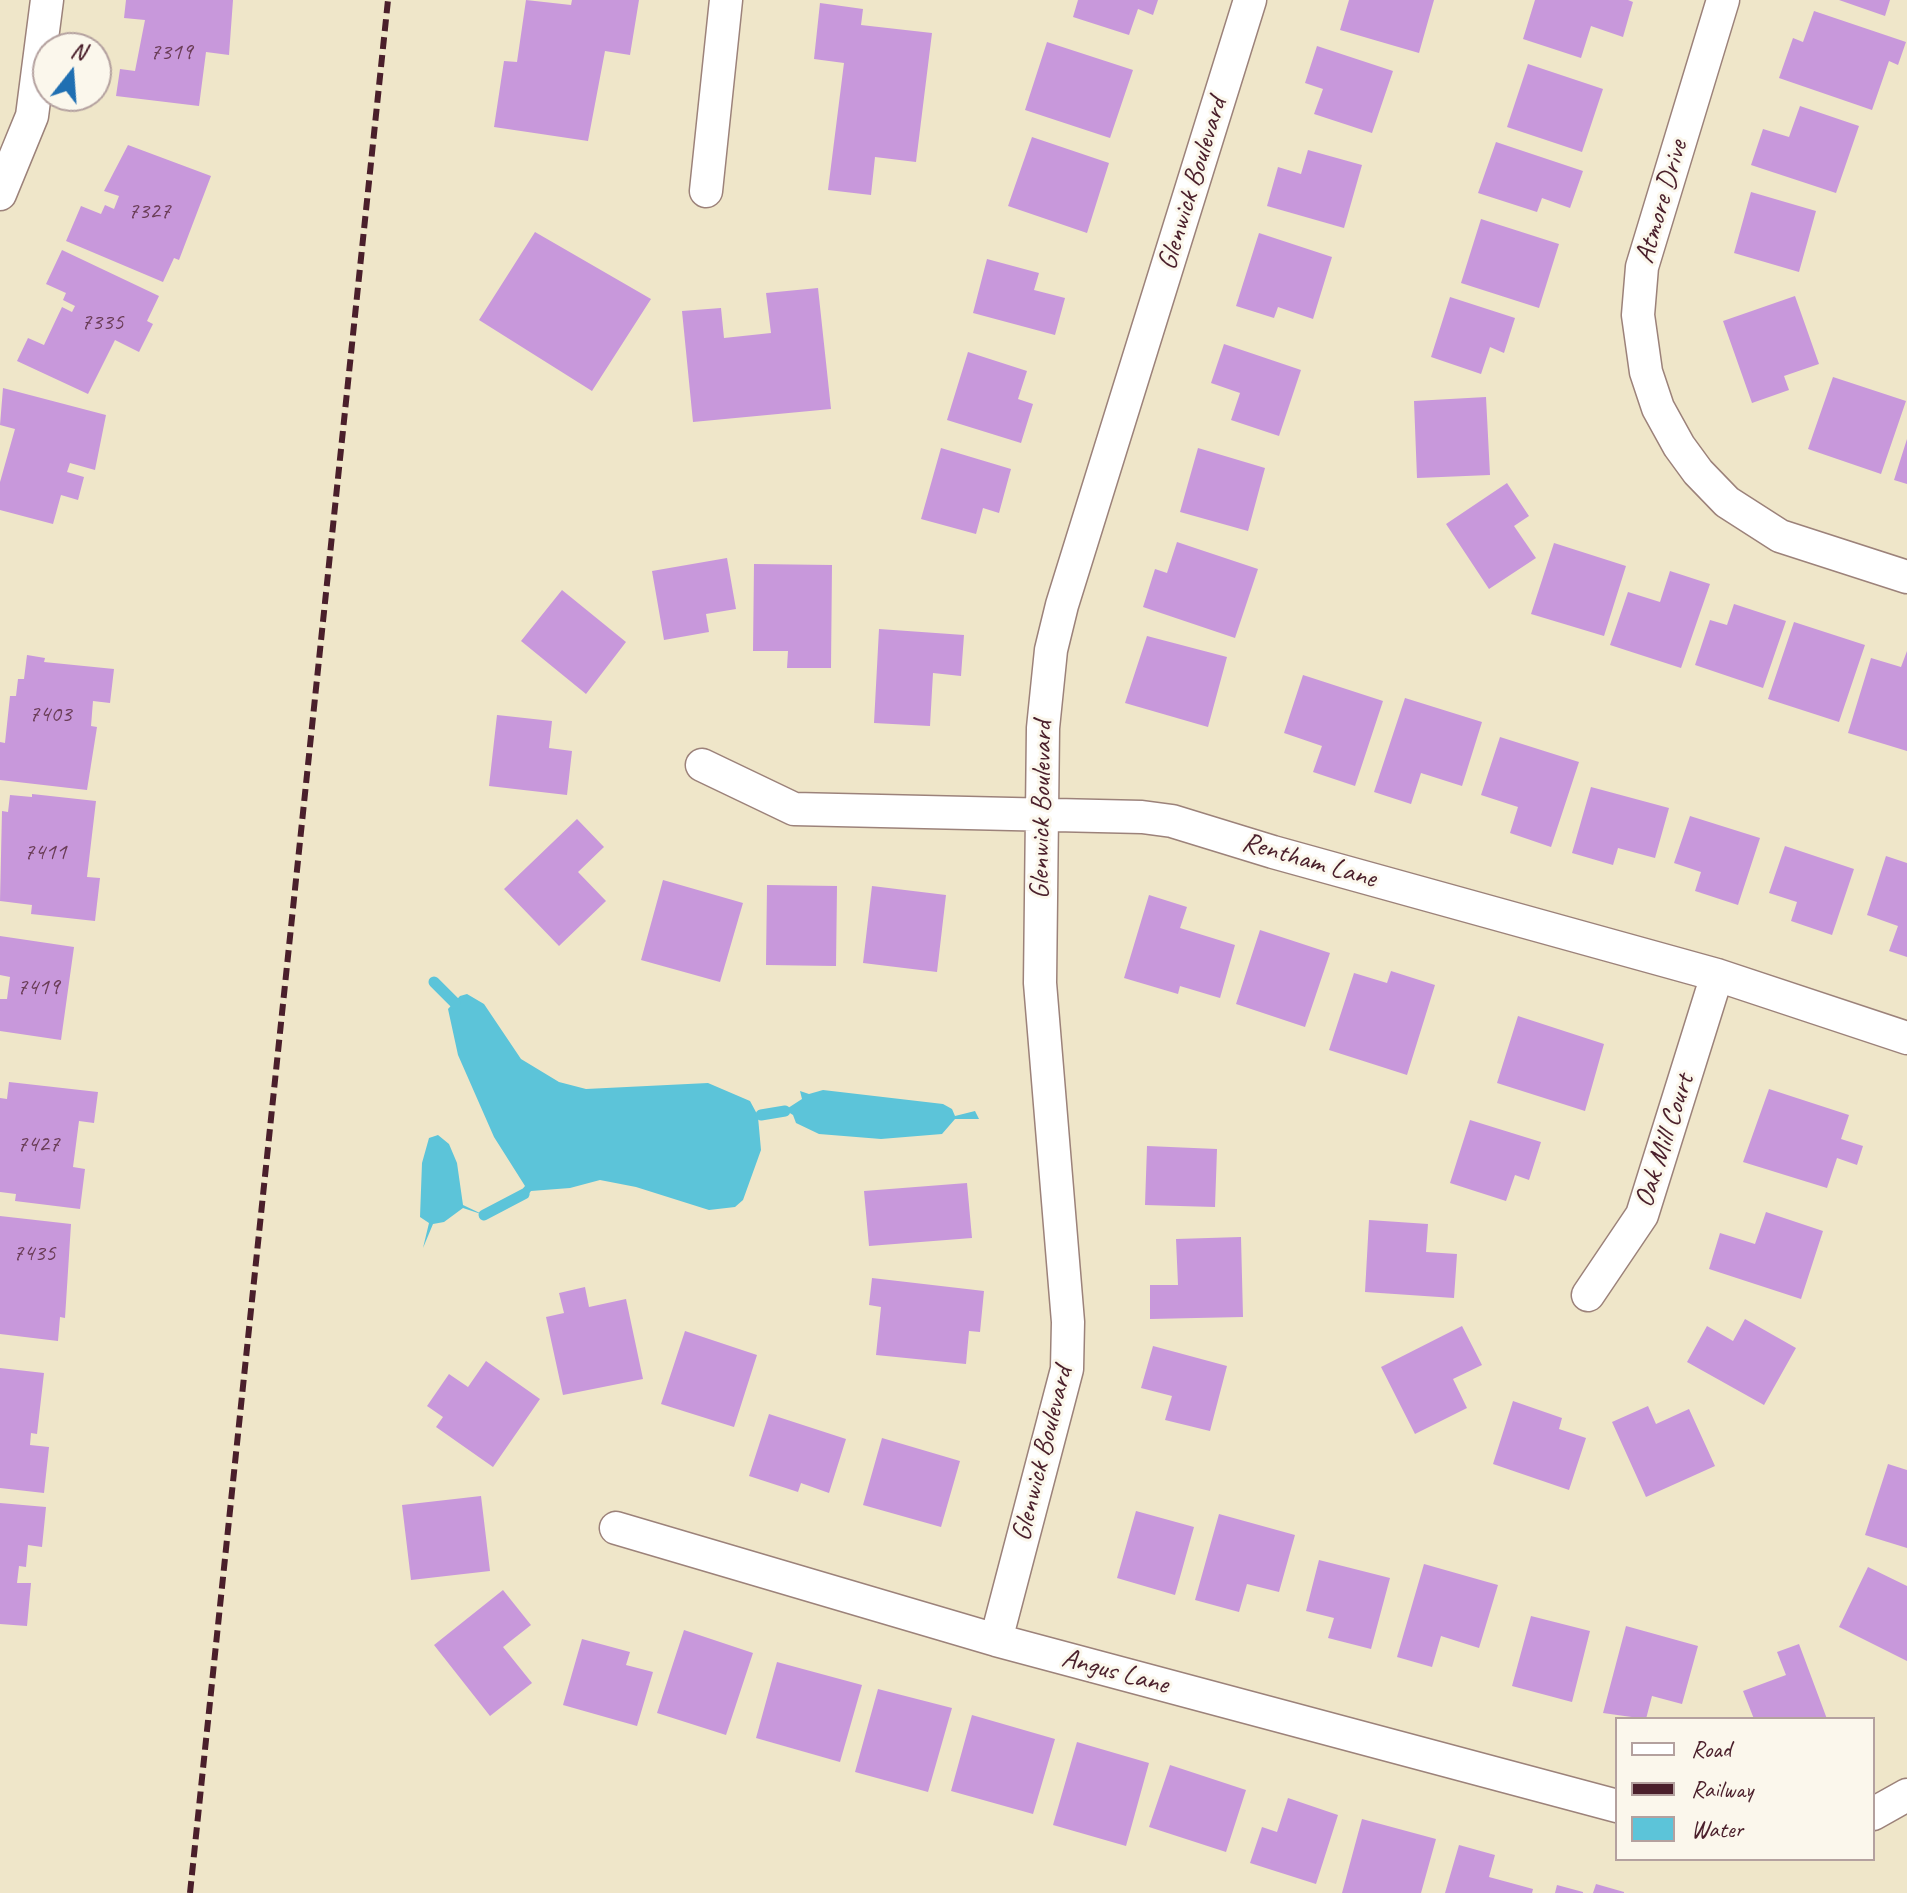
<!DOCTYPE html>
<style>
body{margin:0}
#map{position:relative;width:1907px;height:1893px;overflow:hidden;background:#efe6c9;font-family:Caveat,sans-serif}
canvas{display:block}
.legend{position:absolute;left:1615px;top:1717px;width:260px;height:144px;box-sizing:border-box;background:#fbf7ec;border:2px solid #b4a19f;margin:0;padding:10px 14px;list-style:none;font-size:24px;color:#4a1f2b}
.legend li{display:flex;align-items:center;gap:16px;height:40px}
.legend b{width:40px;border:2px solid #b4a19f}
.north{position:absolute;left:32px;top:32px;width:80px;height:80px;box-sizing:border-box;background:#fbf7ec;border:2px solid #b4a19f;border-radius:50%;rotate:17deg;font-size:22px;font-weight:700;line-height:32px;text-align:center;color:#4a1f2b}
.north::after{content:'';display:block;margin:auto;width:28px;height:36px;background:#1f6fb2;clip-path:polygon(50% 0,100% 100%,50% 72%,0 100%)}
</style>
<div id="map">
<canvas width="1907" height="1893"></canvas>
<ul class="legend">
<li><b style="height:10px;background:#fff"></b>Road</li>
<li><b style="height:10px;background:#4a1f2b"></b>Railway</li>
<li><b style="height:22px;background:#5cc4d9"></b>Water</li>
</ul>
<div class="north">N</div>
</div>
<script>
const ctx = document.querySelector('canvas').getContext('2d');
ctx.lineJoin = 'round';
function fillPath(path, color) { ctx.fillStyle = color; ctx.fill(path, 'evenodd'); }
const shape = rows => new Path2D(rows.map(r => 'M' + r).join(''));
function stroke(path, color, width, dash) { ctx.strokeStyle = color; ctx.lineWidth = width; ctx.lineCap = dash ? 'butt' : 'round'; ctx.setLineDash(dash || []); ctx.stroke(path); }
function drawText(font, color, halo, rows, align = 'center') {
  ctx.font = font + ' Caveat,sans-serif'; ctx.lineWidth = 6; ctx.setLineDash([]); ctx.textBaseline = 'middle'; ctx.strokeStyle = halo; ctx.fillStyle = color; for (const [text, x, y, turn = 0] of rows) {
    ctx.save(); ctx.translate(x, y); ctx.rotate((+turn || 0) * Math.PI / 180); ctx.textAlign = isNaN(turn) ? turn : align; if (halo) ctx.strokeText(text, 0, 0); ctx.fillText(text, 0, 0); ctx.restore();
  }
}
fillPath(shape([
 [467,994,484,1004,521,1059,559,1082,586,1089,708,1083,750,1101,757,1114,761,1115,758,1117,761,1150,743,1200,735,1207,709,1210,636,1187,600,1180,570,1188,531,1191,528,1195,519,1193,525,1186,494,1137,458,1055,448,1009,460,996],
 [823,1090,943,1104,952,1109,955,1116,975,1111,979,1119,955,1119,942,1134,881,1139,819,1134,796,1123,793,1115,785,1110,802,1099,800,1091,809,1094],
 [438,1135,449,1144,457,1163,463,1205,484,1215,463,1208,444,1222,433,1224,423,1248,429,1223,420,1217,422,1163,429,1138]
]), '#5cc4d9');
stroke(shape([
 [434,982,455,1003],
 [761,1115,785,1111],
 [484,1215,524,1194]
]), '#5cc4d9', 11);
fillPath(shape([
 [126,0,233,0,229,55,206,52,199,106,116,96,120,69,135,71,145,20,124,18],
 [526,0,571,5,572,0,639,0,630,55,605,51,588,141,494,127,504,61,517,62],
 [1078,0,1158,0,1153,15,1138,9,1129,35,1073,17],
 [1349,0,1434,0,1419,53,1340,30],
 [1535,0,1628,0,1633,2,1623,37,1591,26,1581,58,1523,39],
 [1839,0,1890,0,1885,16],
 [820,3,863,9,861,25,932,33,916,162,875,157,871,195,828,190,844,63,814,59],
 [1814,11,1906,42,1898,65,1889,61,1872,110,1779,78,1793,38,1803,42],
 [1047,42,1133,70,1110,138,1025,110],
 [1317,46,1393,71,1372,133,1314,114,1323,89,1305,83],
 [1528,64,1603,89,1582,152,1507,127],
 [1800,106,1859,126,1836,193,1751,165,1763,129,1789,137],
 [1032,137,1109,163,1087,233,1008,206],
 [1496,142,1583,171,1570,208,1542,198,1537,212,1478,193],
 [128,145,211,176,179,260,174,258,163,282,66,241,81,206,101,214,105,205,114,209,119,196,104,191],
 [1308,150,1362,165,1344,228,1267,206,1278,167,1301,174],
 [1751,192,1816,211,1799,272,1734,253],
 [1481,219,1559,244,1539,308,1461,283],
 [535,232,651,299,592,391,479,320],
 [1259,233,1332,257,1313,319,1278,307,1274,318,1236,306],
 [62,250,159,296,147,321,153,324,139,352,115,340,88,394,17,361,28,338,44,345,62,307,72,312,75,306,63,300,66,293,46,284],
 [987,259,1039,273,1034,290,1065,298,1055,335,973,313],
 [818,288,831,409,693,422,682,311,721,308,724,338,771,333,766,293],
 [1795,296,1819,364,1784,376,1789,390,1752,403,1723,321],
 [1450,297,1515,318,1504,353,1490,347,1481,374,1431,357],
 [1224,344,1301,370,1279,436,1231,420,1240,393,1211,383],
 [968,352,1027,371,1018,399,1033,404,1021,443,947,420],
 [1833,377,1906,401,1881,474,1808,449],
 [3,388,106,415,95,470,70,463,67,472,84,477,78,500,61,495,53,524,0,510,0,482,15,429,0,425],
 [1486,397,1490,475,1417,478,1414,401],
 [1907,439,1907,484,1894,480],
 [941,448,1011,469,999,513,983,508,976,534,921,519],
 [1198,448,1265,468,1248,531,1180,512],
 [1507,483,1529,516,1514,526,1536,558,1489,589,1446,524],
 [1177,542,1258,569,1235,638,1143,607,1155,569,1167,573],
 [1554,543,1626,566,1604,636,1531,614],
 [727,558,736,609,706,614,709,632,664,640,652,571],
 [754,564,832,565,831,668,787,668,788,651,753,651],
 [1670,571,1710,584,1681,668,1610,645,1628,592,1660,602],
 [562,590,626,642,586,694,521,641],
 [1734,604,1786,621,1763,688,1695,665,1710,620,1727,625],
 [1794,622,1865,645,1839,722,1768,699],
 [879,629,964,635,961,676,933,673,930,726,874,723],
 [1147,636,1227,657,1208,727,1125,703],
 [1907,651,1907,751,1848,733,1871,658,1901,667],
 [27,655,45,658,44,662,114,669,110,703,93,701,91,726,97,727,87,790,0,780,0,742,5,743,10,696,16,696,18,679,24,679],
 [1303,675,1383,701,1355,786,1313,772,1322,746,1284,733],
 [1405,698,1482,722,1462,786,1421,773,1411,804,1374,792],
 [497,715,552,721,549,748,572,751,567,795,489,786],
 [1500,737,1579,762,1551,847,1510,833,1518,807,1481,795],
 [1591,787,1669,808,1655,858,1618,848,1613,865,1572,853],
 [32,794,96,801,87,877,100,878,95,921,31,914,32,905,0,901,2,811,8,812,10,795,32,797],
 [1690,816,1760,838,1738,905,1695,891,1701,872,1674,863],
 [577,819,604,847,578,872,606,901,559,946,504,889],
 [1785,846,1854,869,1832,935,1791,921,1797,902,1769,893],
 [1886,856,1907,863,1907,957,1889,951,1898,926,1867,915],
 [663,880,743,903,720,982,641,960],
 [767,885,837,886,836,966,766,965],
 [872,886,946,895,937,972,863,963],
 [1149,895,1187,907,1180,928,1235,945,1220,998,1180,986,1178,994,1124,978],
 [1260,930,1330,953,1305,1027,1236,1004],
 [0,936,74,947,61,1040,0,1031,0,999,7,999,10,977,0,975],
 [1391,971,1435,985,1407,1075,1329,1050,1354,973,1387,983],
 [1518,1016,1604,1044,1585,1111,1497,1083],
 [9,1082,98,1092,94,1123,79,1121,73,1167,85,1169,80,1209,15,1201,16,1194,0,1192,0,1098,7,1099],
 [1769,1089,1849,1115,1841,1139,1863,1146,1857,1165,1837,1158,1827,1188,1743,1162],
 [1470,1120,1541,1142,1529,1180,1515,1175,1506,1201,1450,1183],
 [1147,1146,1217,1149,1215,1207,1145,1205],
 [967,1183,972,1238,869,1246,864,1191],
 [1766,1212,1823,1231,1801,1299,1709,1269,1720,1233,1755,1244],
 [0,1216,71,1224,65,1318,60,1317,58,1341,0,1334],
 [1369,1220,1428,1224,1426,1252,1457,1254,1454,1298,1365,1292],
 [1241,1237,1243,1317,1150,1319,1150,1285,1178,1285,1176,1239],
 [872,1278,984,1291,980,1332,969,1331,966,1364,876,1355,881,1307,869,1305],
 [585,1287,589,1307,626,1299,643,1379,563,1395,546,1317,564,1313,559,1293],
 [1745,1319,1796,1348,1764,1405,1687,1362,1707,1326,1733,1341],
 [1462,1326,1482,1365,1453,1379,1467,1408,1415,1434,1381,1367],
 [685,1331,757,1355,734,1427,661,1404],
 [1153,1346,1227,1366,1210,1431,1165,1420,1172,1396,1141,1388],
 [486,1361,540,1399,493,1467,436,1427,443,1417,427,1406,449,1374,468,1387],
 [0,1368,44,1373,37,1434,31,1433,30,1445,49,1447,44,1493,0,1488],
 [1513,1401,1562,1418,1559,1429,1586,1438,1569,1490,1493,1464],
 [1648,1406,1656,1424,1689,1409,1715,1466,1646,1497,1612,1422],
 [769,1414,846,1439,829,1493,801,1483,798,1492,749,1476],
 [882,1438,960,1461,941,1527,863,1505],
 [1888,1464,1907,1470,1907,1548,1865,1535],
 [481,1496,490,1571,411,1580,402,1505],
 [0,1503,46,1507,42,1547,28,1545,26,1567,19,1566,17,1583,31,1583,27,1626,0,1624],
 [1136,1511,1194,1527,1175,1595,1117,1578],
 [1219,1514,1295,1535,1279,1592,1247,1584,1239,1612,1195,1600],
 [1319,1560,1390,1578,1371,1649,1328,1638,1334,1618,1306,1611],
 [1424,1564,1498,1585,1479,1648,1441,1636,1432,1667,1397,1657],
 [1868,1567,1907,1586,1907,1661,1839,1627],
 [503,1590,531,1625,503,1647,532,1683,490,1716,434,1645],
 [1531,1616,1590,1631,1572,1702,1512,1686],
 [1626,1626,1698,1646,1682,1704,1652,1696,1646,1719,1603,1713],
 [684,1630,753,1653,726,1735,657,1713],
 [582,1639,630,1652,626,1665,653,1672,637,1726,563,1705],
 [1799,1644,1827,1719,1754,1719,1743,1691,1786,1675,1777,1652],
 [777,1662,862,1685,840,1762,756,1738],
 [878,1689,952,1708,928,1792,855,1772],
 [972,1715,1055,1739,1033,1814,951,1791],
 [1077,1742,1149,1763,1126,1846,1053,1825],
 [1170,1765,1246,1790,1226,1852,1149,1827],
 [1288,1798,1338,1815,1316,1884,1250,1863,1262,1827,1277,1832],
 [1362,1819,1436,1839,1421,1893,1342,1893],
 [1459,1845,1495,1855,1489,1877,1533,1889,1532,1893,1445,1893],
 [1596,1884,1624,1892,1624,1893,1593,1893],
 [1557,1885,1583,1892,1583,1893,1555,1893]
]), '#c898db');
const street = shape([
 [1723,0,1642,267,1638,315,1646,372,1658,408,1679,446,1698,472,1727,502,1780,536,1907,577],
 [706,191,726,0],
 [0,194,32,116,47,0],
 [702,765,794,809,1142,817,1172,821,1273,852,1717,975,1907,1038],
 [1588,1295,1642,1215,1717,975],
 [616,1528,996,1640,1617,1806],
 [996,1640,1067,1369,1068,1322,1040,983,1043,728,1051,650,1062,605,1250,0],
 [1873,1814,1907,1795]
]);
stroke(street, '#9c827a', 35);
stroke(street, '#fff', 32);
stroke(shape([
 [190,1893,388,0]
]), '#4a1f2b', 6, [12, 6]);
drawText('24px', '#6a3d57', null, [
 ["7319",171,53],
 ["7327",149,212],
 ["7335",102,323],
 ["7403",50,715],
 ["7411",45,853],
 ["7419",38,988],
 ["7427",38,1145],
 ["7435",34,1254]
]);
drawText('28px', '#4a1f2b', '#fbf7ec', [
 ["Glenwick Boulevard",1193,184,-73],
 ["Atmore Drive",1662,202,-74],
 ["Glenwick Boulevard",1042,810,-89],
 ["Rentham Lane",1309,861,16],
 ["Oak Mill Court",1665,1141,-72],
 ["Glenwick Boulevard",1043,1454,-76],
 ["Angus Lane",1115,1672,15]
]);
</script>
